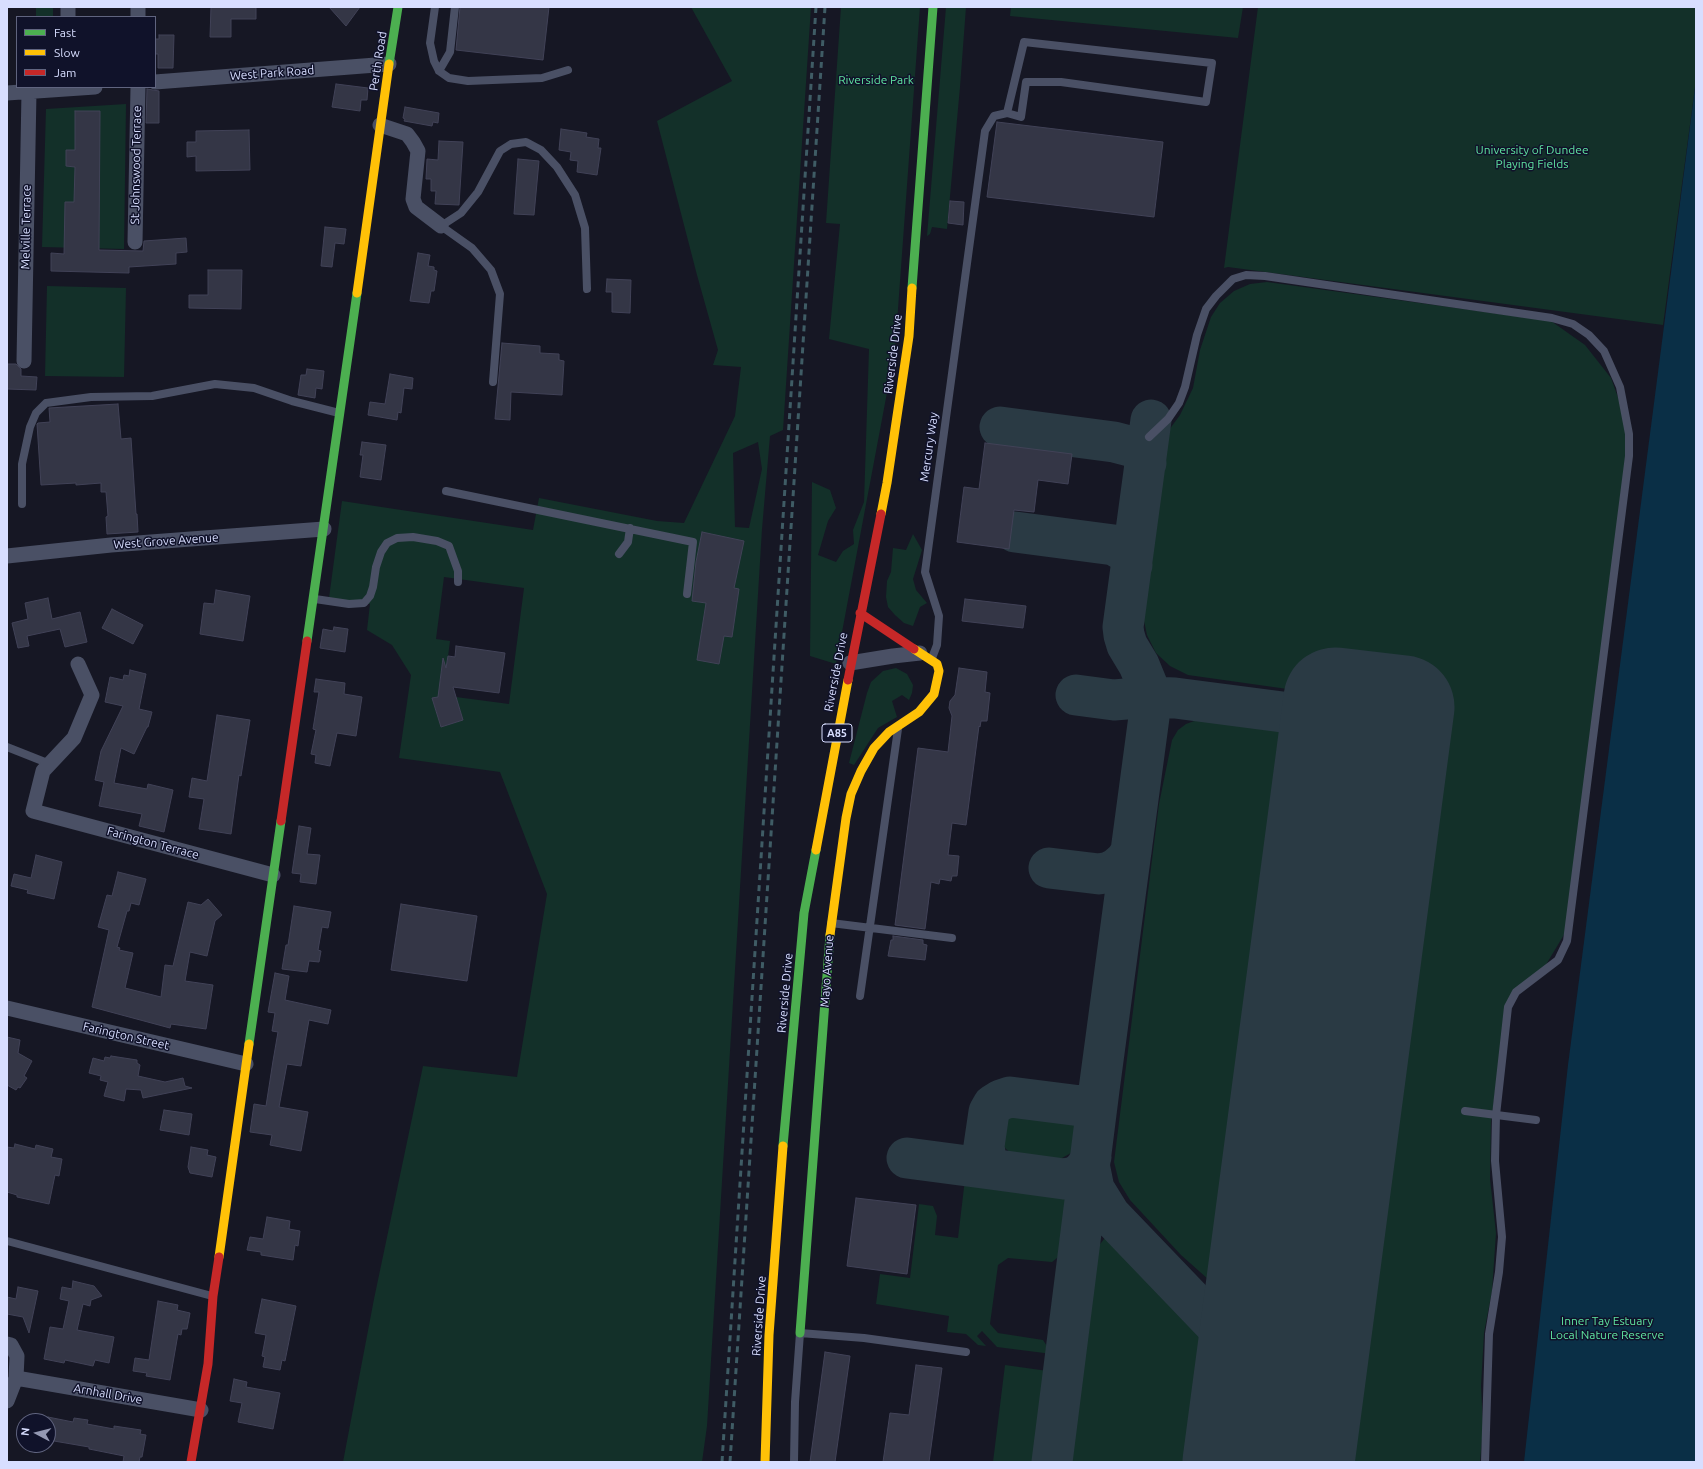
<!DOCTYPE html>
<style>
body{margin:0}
#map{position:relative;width:1703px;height:1469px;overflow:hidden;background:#161724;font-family:Ubuntu,sans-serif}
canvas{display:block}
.frame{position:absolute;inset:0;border:8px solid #d8deff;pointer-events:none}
.legend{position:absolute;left:16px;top:16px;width:140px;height:72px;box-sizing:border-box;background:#10122a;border:1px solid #60647f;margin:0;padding:5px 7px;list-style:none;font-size:12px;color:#d8deff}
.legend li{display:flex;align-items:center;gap:8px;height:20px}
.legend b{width:20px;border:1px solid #60647f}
.north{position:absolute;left:16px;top:1413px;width:40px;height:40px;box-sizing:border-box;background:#10122a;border:1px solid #60647f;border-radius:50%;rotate:277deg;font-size:11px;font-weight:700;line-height:16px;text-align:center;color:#d8deff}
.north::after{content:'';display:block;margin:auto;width:14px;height:18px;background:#9498b2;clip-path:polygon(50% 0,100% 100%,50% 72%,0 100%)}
</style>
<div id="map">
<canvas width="1703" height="1469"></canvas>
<div class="frame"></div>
<ul class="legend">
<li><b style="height:5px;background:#4caf50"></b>Fast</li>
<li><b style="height:5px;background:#ffc107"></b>Slow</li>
<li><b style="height:5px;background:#c62828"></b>Jam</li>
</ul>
<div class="north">N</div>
</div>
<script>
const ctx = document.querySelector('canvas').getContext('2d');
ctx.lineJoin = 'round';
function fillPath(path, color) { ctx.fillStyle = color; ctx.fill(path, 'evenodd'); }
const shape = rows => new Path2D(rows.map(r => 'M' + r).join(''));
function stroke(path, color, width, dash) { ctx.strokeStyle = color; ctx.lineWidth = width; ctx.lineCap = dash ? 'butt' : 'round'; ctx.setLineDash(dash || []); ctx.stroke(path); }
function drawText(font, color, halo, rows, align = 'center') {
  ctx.font = font + ' Ubuntu,sans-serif'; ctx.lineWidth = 3; ctx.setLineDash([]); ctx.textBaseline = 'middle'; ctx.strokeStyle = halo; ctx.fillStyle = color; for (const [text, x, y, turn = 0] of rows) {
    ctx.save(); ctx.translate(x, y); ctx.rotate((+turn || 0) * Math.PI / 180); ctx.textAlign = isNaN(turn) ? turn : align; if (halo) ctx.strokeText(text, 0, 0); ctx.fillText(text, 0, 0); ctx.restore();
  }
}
fillPath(shape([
 [36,7,53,7,53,17,36,17],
 [691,7,811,7,783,430,770,436,762,529,707,1426,702,1462,343,1462,374,1299,423,1066,517,1077,547,894,500,772,399,758,411,675,392,645,367,630,370,604,329,598,342,501,533,530,539,498,657,521,684,523,735,416,741,367,713,365,718,350,697,275,657,121,732,81],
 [758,442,762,469,749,528,735,527,733,453],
 [444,577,524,588,509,704,456,697,463,720,441,727,433,701,434,698,440,699,441,672,446,672,450,641,436,639],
 [841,7,920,7,895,350,836,664,810,656,812,482,830,490,836,508,828,521,818,555,836,562,843,551,854,544,853,530,864,502,869,349,829,339,840,224,826,223],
 [946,7,966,7,960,87,947,229,932,227,930,234,927,236],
 [1011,7,1243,7,1238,38,1010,16],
 [1258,7,1696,7,1696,80,1663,325,1228,267,1224,268],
 [126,104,124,249,42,247,46,109],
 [1267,282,1551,321,1585,345,1611,378,1625,417,1626,459,1565,933,1544,968,1513,994,1506,1011,1491,1122,1490,1179,1496,1233,1492,1291,1484,1333,1481,1386,1483,1427,1480,1462,1308,1462,1408,706,1188,675,1170,666,1156,653,1147,635,1143,616,1166,434,1180,415,1193,388,1200,350,1211,317,1220,303,1234,291,1250,284],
 [47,286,126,288,124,377,45,376],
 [913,534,922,550,913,579,916,590,927,603,920,607,913,626,904,623,895,615,888,607,886,597,887,581,891,572,893,548,906,550],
 [896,668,907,674,913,685,912,693,909,700,902,695,892,701,897,717,878,728,854,765,849,763,867,693,871,682,883,671],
 [1197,720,1285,728,1301,734,1315,745,1324,760,1328,777,1260,1291,1255,1296,1249,1300,1241,1301,1234,1300,1227,1296,1181,1255,1130,1200,1119,1182,1114,1162,1159,804,1172,740,1178,730,1186,724],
 [1020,1106,1062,1112,1070,1116,1076,1124,1079,1132,1077,1146,1071,1153,1062,1158,1053,1159,1014,1155,1006,1149,1002,1143,1000,1134,1001,1125,1005,1116,1012,1110],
 [971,1177,1057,1189,1076,1208,1072,1246,1052,1262,1008,1258,998,1265,990,1324,998,1333,1043,1340,1052,1354,997,1347,982,1331,977,1336,986,1346,978,1345,966,1334,947,1332,949,1316,876,1304,880,1274,910,1278,919,1204,933,1206,937,1216,935,1235,958,1238,965,1179],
 [1108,1234,1235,1363,1244,1384,1245,1406,1238,1462,1068,1462,1097,1248],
 [1005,1365,1055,1372,1044,1462,993,1462]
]), '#133029');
fillPath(shape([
 [1696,80,1696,1462,1524,1462,1568,1065]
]), '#0a2f46');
stroke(shape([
 [1000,427,1114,442,1137,448,1143,454,1146,463],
 [1015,532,1114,545,1126,552,1132,565],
 [1076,695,1114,700,1150,697,1175,698,1367,723],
 [1049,868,1099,874,1109,872,1117,868,1125,861,1131,852,1132,844],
 [1091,1157,1087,1166,1081,1173,1074,1177,1064,1179,998,1170,992,1166,986,1159,984,1146,989,1112,993,1105,1001,1100,1010,1097,1081,1106,1091,1102,1096,1097,1099,1090],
 [907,1158,998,1170],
 [1090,1169,1094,1189,1110,1215,1251,1362,1262,1382,1270,1407,1271,1424,1267,1458,1269,1462],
 [1208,1317,1223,1325,1242,1328,1258,1325,1270,1318,1279,1309,1288,1294,1294,1254,1297,1245],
 [1052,1462,1099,1090,1149,717,1150,697,1148,687,1139,665,1127,645,1124,635,1123,627,1151,420]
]), '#2a3a44', 41);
stroke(shape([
 [1234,1462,1335,699,1403,707,1303,1462]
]), '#2a3a44', 103);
const building = shape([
 [211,7,256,7,256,19,231,19,231,37,210,37,211,7],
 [329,7,360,7,346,26,329,7],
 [460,7,549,7,543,60,456,50,460,7],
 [159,35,174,35,173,68,158,68,158,54,155,54,155,39,159,39,159,35],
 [336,84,368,88,367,100,361,100,360,111,332,107,336,84],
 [147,89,159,91,159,123,146,123,147,89],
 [405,107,439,113,438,123,433,122,432,126,404,121,405,119,403,118,405,107],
 [75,111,100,111,99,250,143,251,144,241,186,238,187,252,176,253,176,264,129,267,129,273,51,271,51,253,64,254,65,202,74,202,75,167,66,166,66,150,75,150,75,111],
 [997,122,1163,142,1154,217,987,197,997,122],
 [561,129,587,133,586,137,599,139,598,148,601,148,597,175,577,172,578,161,570,160,571,152,559,150,561,129],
 [249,130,250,170,196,171,196,156,187,157,187,142,196,142,196,131,249,130],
 [439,141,463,142,459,205,435,204,436,191,431,191,431,179,426,179,427,159,438,160,439,141],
 [518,159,539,161,534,215,514,214,518,159],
 [950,201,964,202,963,225,948,223,950,201],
 [325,227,346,229,344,244,335,243,332,267,321,266,325,227],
 [418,253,430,255,428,266,434,267,434,270,437,271,434,291,431,291,429,303,410,301,418,253],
 [208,270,242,270,241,309,189,308,189,295,208,295,208,270],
 [607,279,631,280,630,313,612,312,612,292,606,292,607,279],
 [502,343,540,346,540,353,559,354,559,360,564,361,562,395,511,392,510,420,495,419,502,343],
 [7,364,16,364,21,369,21,376,37,377,36,390,7,389,7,364],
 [307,369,324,371,322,389,316,388,315,398,298,395,301,375,306,375,307,369],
 [390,374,413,378,412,389,404,388,401,413,398,412,397,420,368,415,370,402,385,404,390,374],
 [118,404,121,439,131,438,136,514,137,514,138,532,107,534,106,517,108,516,106,492,101,492,101,483,76,485,76,483,41,485,37,424,38,423,50,422,49,408,118,404],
 [362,442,386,445,381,480,360,477,363,455,360,455,362,442],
 [985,443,1072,454,1068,484,1038,480,1034,512,1014,510,1009,549,957,542,964,487,979,489,985,443],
 [702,532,744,541,734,588,739,589,732,637,724,636,719,664,697,660,706,603,692,601,696,562,702,532],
 [216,590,250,596,243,641,200,634,204,603,214,604,216,590],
 [48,598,52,619,80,612,87,642,65,647,60,629,27,636,29,646,18,648,12,623,28,619,25,603,48,598],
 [965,599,1026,606,1023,628,962,621,965,599],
 [112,609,143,625,133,644,102,628,112,609],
 [334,627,348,629,345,652,320,648,323,629,333,631,334,627],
 [456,646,505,653,499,693,453,687,463,720,441,727,432,698,438,697,443,658,446,668,448,656,455,657,456,646],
 [959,668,987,672,985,692,990,693,987,721,981,721,980,727,979,726,966,825,952,823,948,855,959,856,957,876,952,876,951,881,940,879,939,884,931,882,925,929,895,925,918,748,948,752,952,716,949,708,950,701,955,695,959,668],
 [130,670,146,674,139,709,152,712,148,727,147,727,134,754,121,748,114,783,147,789,148,784,173,790,164,832,139,826,142,814,99,806,104,782,95,780,101,751,123,706,105,702,110,677,123,680,124,675,129,676,130,670],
 [316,679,345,683,344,694,362,697,356,736,337,733,330,766,315,763,316,755,311,754,316,730,313,729,319,692,314,692,316,679],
 [217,715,250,720,241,776,239,775,231,834,199,829,204,799,189,797,192,778,207,781,217,715],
 [299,826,311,828,307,854,320,855,316,884,300,882,301,874,292,873,299,826],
 [36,855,62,862,54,899,27,893,28,890,11,886,14,874,31,878,36,855],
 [118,872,146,879,139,905,131,903,129,911,127,911,117,947,120,948,119,950,133,953,125,988,161,997,165,965,173,966,188,902,201,905,208,899,222,915,215,921,207,956,190,952,185,981,213,985,206,1029,171,1024,170,1028,92,1007,109,930,98,927,107,895,112,896,118,872],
 [401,904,477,916,467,981,391,970,401,904],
 [294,906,331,912,328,928,322,927,318,950,321,951,319,962,309,961,307,972,282,969,286,945,288,945,294,906],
 [893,936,923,940,923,944,927,945,925,960,888,956,891,940,893,940,893,936],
 [275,973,289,976,285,1000,331,1010,328,1024,309,1020,301,1066,287,1064,279,1107,308,1112,301,1151,270,1145,272,1135,250,1132,254,1104,266,1106,273,1061,278,1032,272,1031,275,1013,268,1012,275,973],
 [7,1037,20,1040,18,1053,32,1061,24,1076,27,1078,20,1088,18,1087,16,1090,7,1085,7,1037],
 [111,1056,137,1060,137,1063,140,1065,138,1076,165,1082,183,1078,185,1086,192,1088,143,1098,141,1090,126,1089,124,1101,104,1096,108,1082,100,1080,101,1076,89,1073,93,1058,104,1061,105,1057,110,1058,111,1056],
 [164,1110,192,1114,189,1135,160,1130,164,1110],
 [15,1144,35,1149,36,1145,53,1149,51,1157,62,1159,59,1176,55,1175,49,1204,17,1197,17,1195,7,1192,7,1147,14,1148,15,1144],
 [191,1147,208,1150,207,1155,216,1157,212,1177,190,1173,188,1167,191,1147],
 [856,1198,916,1205,907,1274,847,1266,856,1198],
 [267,1217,290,1221,289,1229,300,1231,298,1246,295,1245,293,1260,261,1255,261,1252,247,1250,250,1237,263,1239,267,1217],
 [73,1281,94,1286,102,1296,91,1300,90,1306,83,1304,77,1330,114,1337,109,1363,95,1360,93,1366,65,1360,64,1363,44,1359,50,1327,63,1329,69,1301,60,1299,62,1287,72,1289,73,1281],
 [18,1287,38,1291,29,1333,23,1317,7,1314,7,1297,16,1299,18,1287],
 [262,1299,296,1306,285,1361,282,1360,280,1370,263,1367,265,1357,262,1356,266,1335,255,1333,262,1299],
 [158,1301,178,1305,177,1310,190,1313,187,1329,182,1329,181,1335,178,1334,170,1380,146,1376,147,1373,133,1371,135,1358,149,1360,158,1301],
 [825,1352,850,1356,835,1462,810,1462,825,1352],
 [916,1365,942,1368,929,1462,883,1462,890,1413,909,1415,916,1365],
 [234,1379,247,1382,246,1387,280,1393,273,1429,238,1422,242,1403,230,1401,234,1379],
 [48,1417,73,1422,74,1418,88,1420,87,1424,114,1429,114,1426,141,1430,140,1434,146,1435,142,1457,140,1457,139,1462,123,1462,124,1456,89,1449,89,1447,48,1440,48,1417]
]);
fillPath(building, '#343646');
stroke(building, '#414257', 1);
stroke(shape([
 [435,7,430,43,434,61,439,71,449,78,468,81,542,78,568,70],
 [439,71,450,52,455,7],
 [493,382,500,294,491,270,472,248,441,226,461,213,478,192,500,151,511,144,526,142,541,150,557,167,575,195,585,228,587,289],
 [1149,437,1168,419,1179,403,1185,387,1197,335,1206,309,1216,296,1233,279,1246,275,1265,276,1552,318,1573,324,1589,335,1604,351,1620,387,1629,434,1629,456,1567,941,1558,960,1516,992,1508,1007,1496,1115,1495,1161,1502,1237,1499,1272,1489,1334,1485,1462],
 [446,491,693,542,687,594],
 [22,504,22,464,30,427,36,413,46,403,91,397,152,396,215,384,254,388,292,401,339,413],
 [619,554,628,542,630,528],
 [315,599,349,604,364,603,370,596,373,587,376,567,381,552,387,543,397,538,413,537,437,541,449,546,458,571,458,582],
 [932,658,937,645,939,616,925,572,985,131,994,116,1007,113,1021,117,1026,82,1061,82,1206,102,1212,63,1024,42,1007,113],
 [7,747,50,764],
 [831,923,952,938],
 [860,996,898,729],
 [1465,1111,1536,1120],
 [7,1241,212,1296],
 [794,1462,795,1402,800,1333,864,1338,966,1352]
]), '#4a5065', 8);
stroke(shape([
 [68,17,68,7],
 [138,17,138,7],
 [155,82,389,64],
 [7,93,95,87],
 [380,125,407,134,413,142,418,151,413,199,416,207,441,226],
 [135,242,138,87],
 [24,361,29,92],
 [7,556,111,545,324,529],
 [850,663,893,656,920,653],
 [78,664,92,695,74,738,43,771,33,811,273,875],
 [7,1008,246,1064],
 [7,1344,11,1345,17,1356,16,1378,7,1401],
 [16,1378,201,1410]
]), '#4a5065', 15);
stroke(shape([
 [389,64,398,7],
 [912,288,933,7],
 [307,641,357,293],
 [249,1044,281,821],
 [783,1146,804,913,816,850],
 [800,1333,830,935]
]), '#4caf50', 9);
stroke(shape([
 [357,293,389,64],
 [881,514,887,483,909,336,912,288],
 [816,850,848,680],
 [830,935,846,818,851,794,861,771,874,748,889,732,919,712,934,694,939,671,937,664,914,649],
 [219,1257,249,1044],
 [765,1462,769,1335,783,1146]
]), '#ffc107', 9);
stroke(shape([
 [860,613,914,649],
 [848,680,881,514],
 [281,821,307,641],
 [191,1462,208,1364,213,1296,219,1257]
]), '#c62828', 9);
stroke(shape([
 [722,1462,816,7],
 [730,1462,825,7]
]), '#3f5c65', 3, [6, 5]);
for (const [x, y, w] of [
 [837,733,30]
]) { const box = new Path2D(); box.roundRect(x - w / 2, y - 9, w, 18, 3); ctx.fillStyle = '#10122a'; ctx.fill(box); stroke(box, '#d8deff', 1); }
drawText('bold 11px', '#d8deff', null, [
 ["A85",837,733]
]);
drawText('12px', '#d8deff', '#10122a', [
 ["Perth Road",378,61,-81],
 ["West Park Road",272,73,-4],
 ["St Johnswood Terrace",136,165,-89],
 ["Melville Terrace",26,227,-89],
 ["Riverside Drive",893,354,-83],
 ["Mercury Way",929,447,-82],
 ["West Grove Avenue",166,541,-4],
 ["Riverside Drive",836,672,-79],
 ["Farington Terrace",153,843,15],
 ["Mayo Avenue",827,971,-86],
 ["Riverside Drive",785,993,-85],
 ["Farington Street",126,1036,13],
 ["Riverside Drive",759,1316,-86],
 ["Arnhall Drive",108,1394,10]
]);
drawText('12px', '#5fe4a0', '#10122a', [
 ["Riverside Park",876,80],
 ["University of Dundee",1532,150],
 ["Playing Fields",1532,164],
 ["Inner Tay Estuary",1607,1321],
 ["Local Nature Reserve",1607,1335]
]);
</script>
